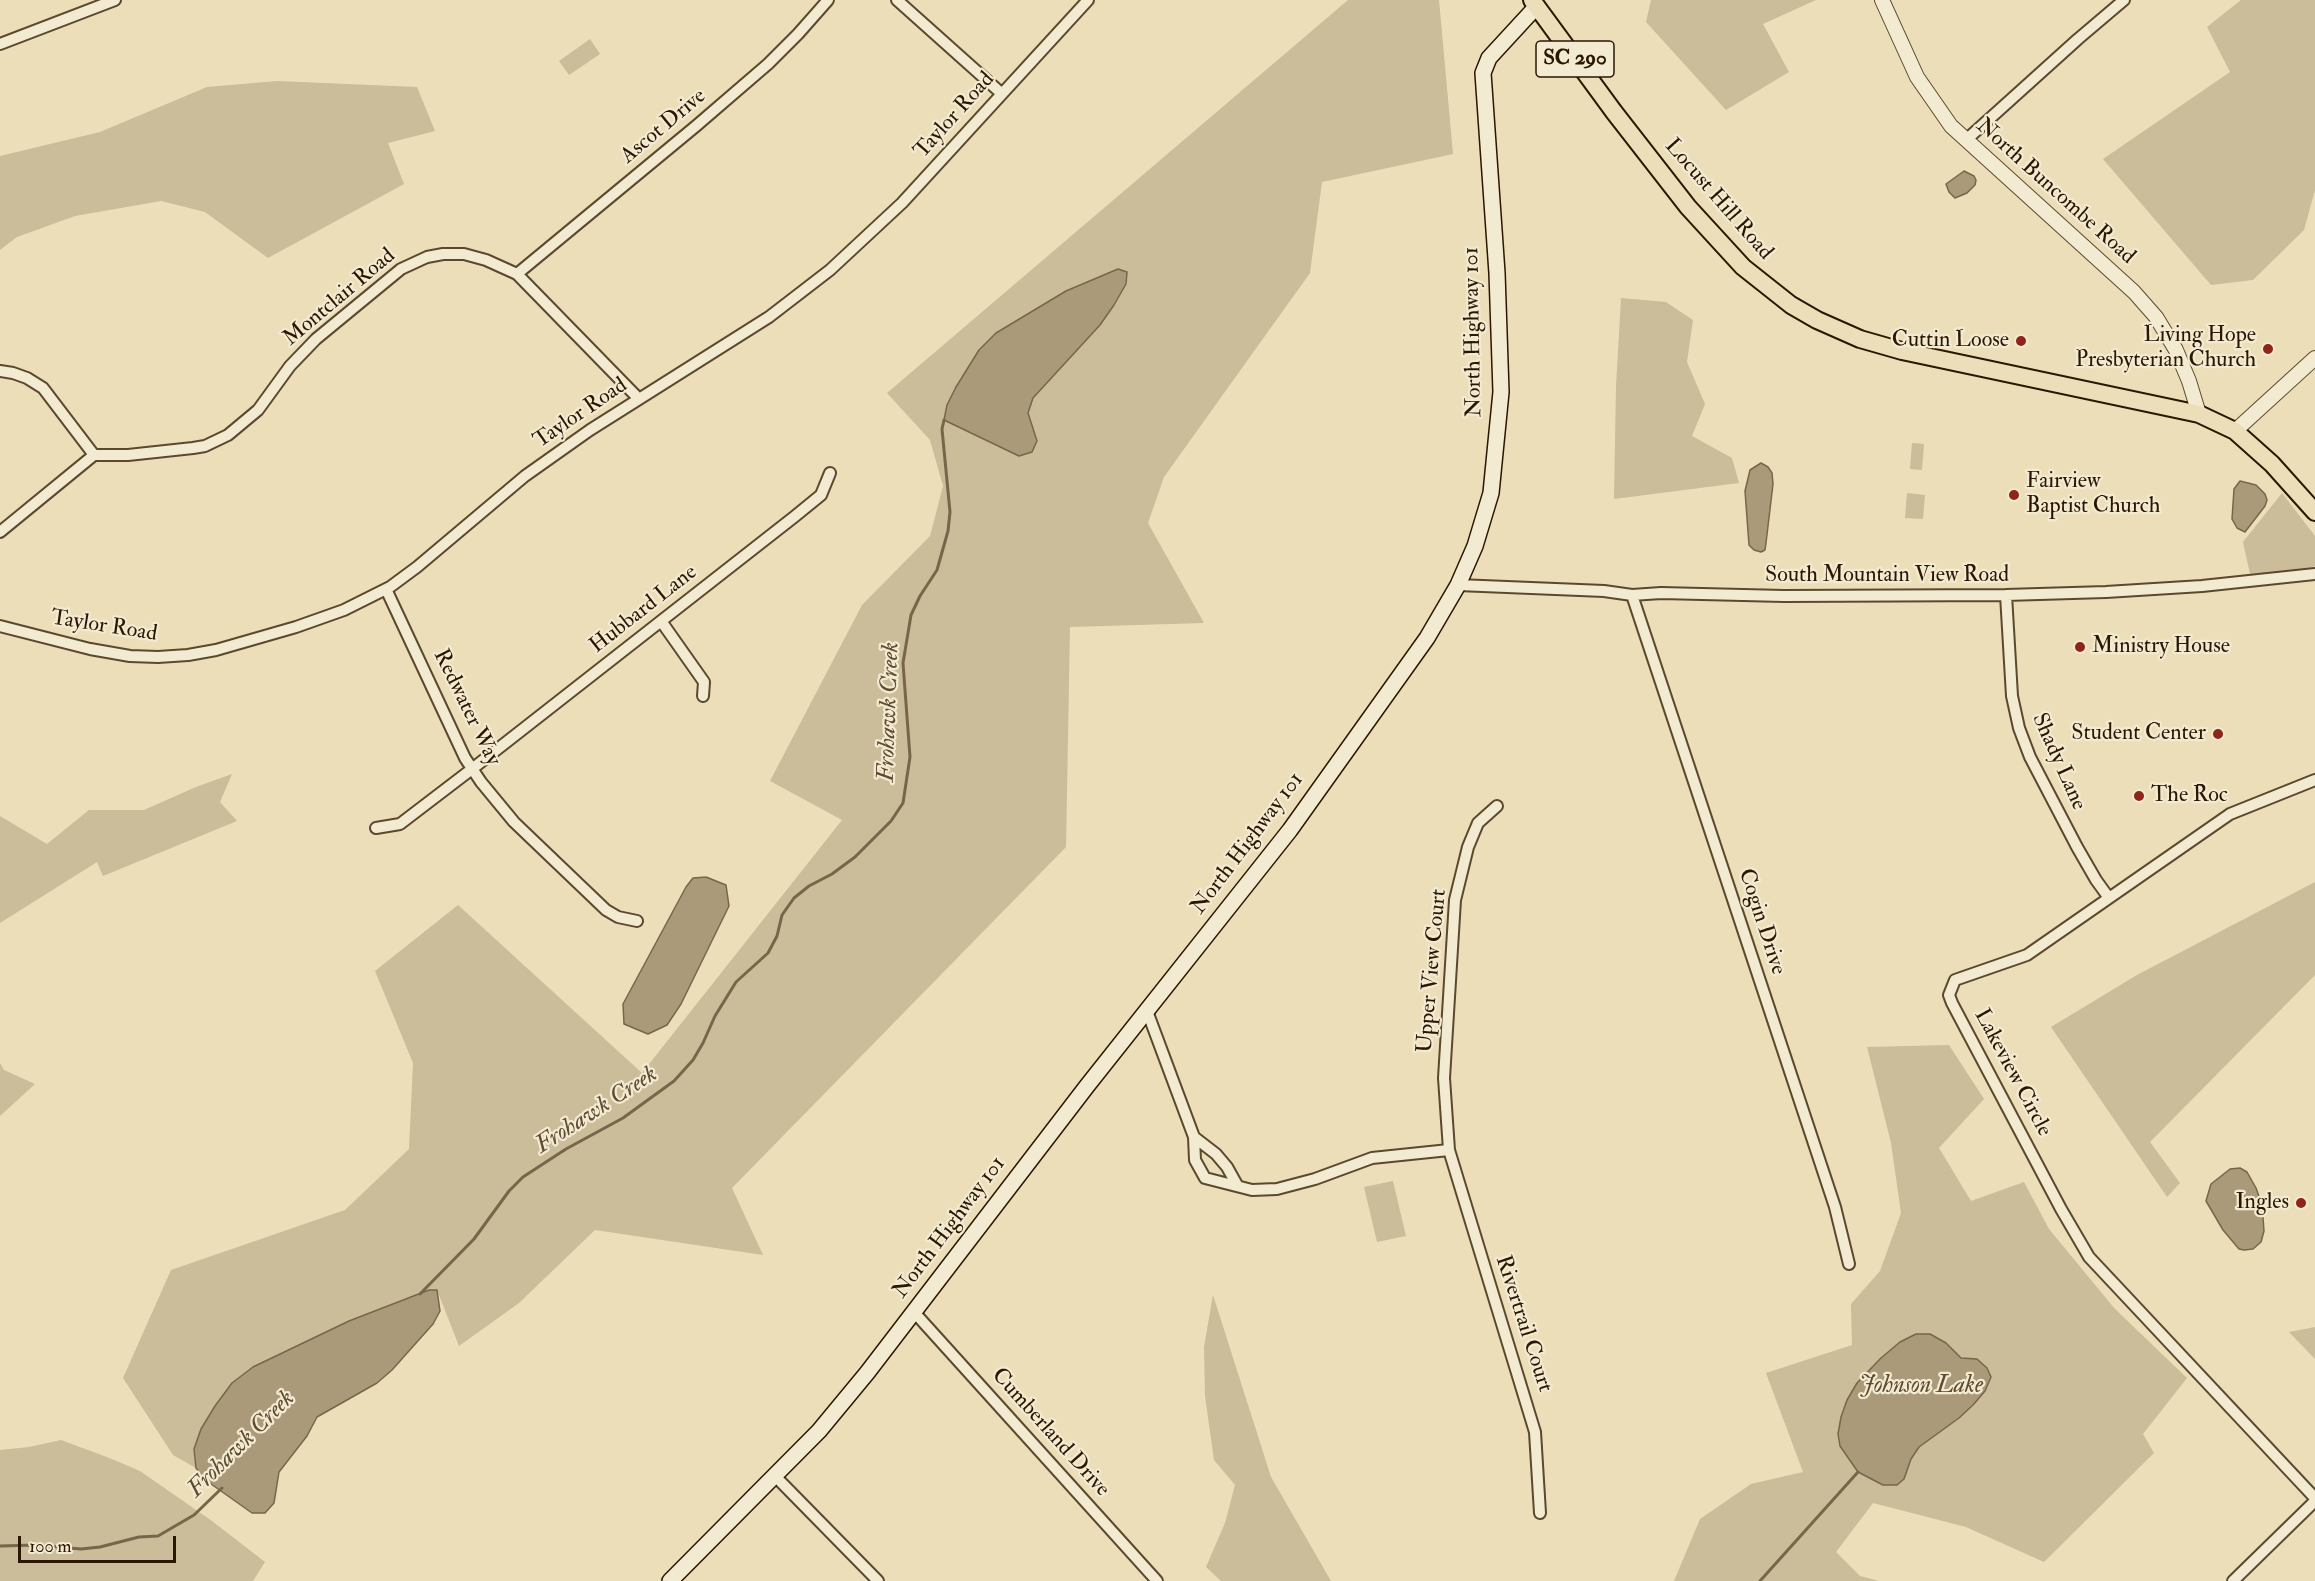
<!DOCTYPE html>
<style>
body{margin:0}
#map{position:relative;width:2315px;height:1581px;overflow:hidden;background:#ecdeb9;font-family:"IM FELL Double Pica",serif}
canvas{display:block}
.scale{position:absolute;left:18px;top:1536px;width:158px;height:27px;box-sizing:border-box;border:3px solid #2b1700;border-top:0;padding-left:8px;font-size:18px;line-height:21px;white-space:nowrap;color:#2b1700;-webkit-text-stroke:4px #f3ead2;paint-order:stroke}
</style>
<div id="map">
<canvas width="2315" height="1581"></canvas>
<div class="scale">100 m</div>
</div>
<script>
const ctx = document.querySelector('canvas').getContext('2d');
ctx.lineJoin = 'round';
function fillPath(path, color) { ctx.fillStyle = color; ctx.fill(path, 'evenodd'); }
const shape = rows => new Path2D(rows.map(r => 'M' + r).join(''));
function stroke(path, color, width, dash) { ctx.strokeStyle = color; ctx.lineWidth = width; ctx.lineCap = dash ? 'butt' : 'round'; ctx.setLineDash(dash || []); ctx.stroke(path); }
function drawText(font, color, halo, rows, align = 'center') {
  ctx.font = font + ' "IM FELL Double Pica",serif'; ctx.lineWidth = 4.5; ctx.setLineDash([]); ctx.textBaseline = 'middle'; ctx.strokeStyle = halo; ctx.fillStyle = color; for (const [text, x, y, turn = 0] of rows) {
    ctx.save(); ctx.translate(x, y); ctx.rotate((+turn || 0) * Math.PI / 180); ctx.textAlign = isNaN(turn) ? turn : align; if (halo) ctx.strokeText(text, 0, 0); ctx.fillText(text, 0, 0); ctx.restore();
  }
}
fillPath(shape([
 [1348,0,1439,0,1453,154,1322,182,1310,273,1164,477,1148,523,1204,623,1070,627,1066,847,732,1188,763,1255,595,1230,519,1303,459,1346,437,1290,429,1290,349,1321,253,1367,232,1383,215,1406,201,1429,194,1449,196,1468,173,1455,123,1378,171,1270,345,1210,409,1149,413,1063,375,971,458,905,642,1073,842,820,770,781,862,605,930,536,943,486,930,440,887,393],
 [1651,0,1816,0,1763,24,1789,72,1726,110,1646,22],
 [2241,0,2315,0,2315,190,2304,230,2253,280,2211,285,2103,159,2230,72,2207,27],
 [590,39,600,54,569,75,559,61],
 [277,81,417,87,435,131,388,143,404,184,268,258,205,212,161,201,75,216,17,237,0,250,0,156,100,132,207,87],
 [1621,298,1666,302,1693,320,1687,362,1705,404,1692,436,1732,458,1739,483,1614,499,1616,386],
 [1912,443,1924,444,1922,470,1910,469],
 [1907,493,1925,495,1923,519,1905,518],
 [2282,493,2315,536,2315,566,2304,570,2250,574,2243,542],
 [232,774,220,802,237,821,103,876,97,862,0,923,0,816,47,844,89,810,144,810,196,787],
 [2315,882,2315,975,2150,1142,2180,1183,2167,1197,2051,1027,2137,975],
 [1949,1045,1984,1099,1939,1148,1971,1201,2024,1182,2049,1229,2115,1309,2187,1378,2143,1434,2154,1453,2044,1562,1966,1527,1873,1503,1836,1552,1860,1576,1879,1581,1674,1581,1700,1519,1751,1484,1803,1472,1766,1373,1852,1345,1851,1304,1880,1271,1901,1213,1891,1143,1867,1047],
 [0,1063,4,1070,35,1084,0,1116],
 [1393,1181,1406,1236,1377,1242,1364,1187],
 [1213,1295,1271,1477,1331,1581,1221,1581,1206,1567,1225,1523,1235,1485,1214,1460,1205,1396,1204,1347],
 [2315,1327,2315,1359,2289,1332],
 [61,1440,112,1459,140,1471,212,1521,265,1562,253,1581,0,1581,0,1450,29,1447]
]), '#cbbc9a');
const water = shape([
 [1964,171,1974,176,1976,180,1975,185,1967,193,1955,198,1949,192,1946,184,1964,171],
 [1118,269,1127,272,1126,284,1114,305,1100,325,1033,398,1028,413,1037,441,1032,452,1019,456,944,420,947,405,956,387,979,350,996,333,1066,291,1118,269],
 [1761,463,1768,467,1772,473,1773,484,1766,543,1765,550,1761,552,1754,550,1749,545,1745,491,1750,470,1761,463],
 [2240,481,2256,485,2265,494,2267,500,2265,506,2245,532,2237,528,2232,519,2234,489,2240,481],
 [706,877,726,885,729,906,681,1004,667,1025,648,1034,624,1024,623,1004,686,887,693,878,706,877],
 [2240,1168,2247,1172,2256,1188,2262,1205,2264,1231,2261,1242,2253,1249,2244,1250,2239,1249,2223,1230,2206,1201,2211,1184,2230,1169,2240,1168],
 [429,1290,437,1290,440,1311,433,1324,392,1370,377,1383,317,1417,307,1436,279,1472,274,1503,265,1513,252,1513,204,1479,196,1468,194,1449,201,1429,215,1406,232,1383,253,1367,349,1321,429,1290],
 [1916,1334,1930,1334,1946,1343,1961,1358,1977,1359,1987,1368,1991,1377,1985,1391,1973,1405,1959,1418,1919,1447,1911,1459,1904,1479,1897,1485,1883,1485,1858,1472,1840,1446,1838,1434,1841,1417,1847,1400,1857,1383,1881,1358,1900,1342,1916,1334]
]);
fillPath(water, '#aa9a7a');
stroke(water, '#776649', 1.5);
stroke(shape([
 [420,1294,474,1239,509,1191,523,1177,566,1149,623,1118,674,1081,693,1060,703,1043,715,1016,736,982,768,953,777,936,782,915,794,898,809,886,832,874,855,857,891,821,903,803,910,757,903,663,911,615,920,596,937,570,948,531,950,512,942,429,944,420],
 [0,1546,36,1545,81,1549,100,1547,139,1537,158,1536,194,1515,222,1488],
 [1760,1581,1858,1472]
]), '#776649', 3);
const minor = shape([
 [897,0,1001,93],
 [0,44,115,0],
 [1966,140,2078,39,2124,0],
 [517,274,696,126,768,64,798,34,828,0],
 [0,371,13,373,27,378,43,388,94,455],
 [0,532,94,455,128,455,193,448,205,446,228,435,258,410,290,366,316,339,401,269,427,257,443,254,464,254,486,260,517,274,639,399],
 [1458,585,1604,591,1632,595,1661,593,1784,596,2006,595,2106,592,2202,586,2315,574],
 [386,589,465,758,481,782,514,822,606,910,618,917,637,921],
 [1632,595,1835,1207,1849,1264],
 [2006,595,2012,696,2019,728,2030,757,2077,847,2096,880,2109,898],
 [661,621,704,682,703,696],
 [0,626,90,649,130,656,158,657,188,655,216,650,296,627,344,610,390,587,417,567,525,476,590,430,769,317,830,270,902,203,1088,0],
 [2315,780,2230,814,2027,955,1955,980,1949,995,1952,1003,2061,1209,2089,1257,2315,1498],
 [1497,806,1478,823,1468,847,1455,900,1444,1078,1449,1150,1535,1432,1540,1513],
 [376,828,400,824,472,769,794,517,821,495,830,473],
 [1147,1011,1194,1137,1195,1160,1205,1178,1252,1190,1277,1189,1315,1179,1372,1158,1449,1150],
 [1194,1137,1216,1154,1227,1167,1237,1185],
 [914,1312,1157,1581],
 [775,1476,878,1581],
 [2233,1581,2315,1501]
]);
const tertiary = shape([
 [1882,0,1917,77,1951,126,2134,292,2156,317,2176,350,2189,381,2199,414],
 [2235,431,2315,358]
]);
const secondary = shape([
 [670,1581,819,1431,867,1373,1087,1086,1290,830,1427,638,1458,585,1475,546,1491,493,1501,392,1497,273,1483,73,1489,58,1536,7]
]);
const primary = shape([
 [1532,0,1614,112,1688,207,1743,267,1791,305,1817,320,1860,339,1902,351,2199,414,2235,431,2272,464,2315,512]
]);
stroke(minor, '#5b492e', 14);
stroke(tertiary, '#5b492e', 16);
stroke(secondary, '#2b1700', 18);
stroke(primary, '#2b1700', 20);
stroke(minor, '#f3ead2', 10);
stroke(tertiary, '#f3ead2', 14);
stroke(secondary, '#f3ead2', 15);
stroke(primary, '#ecdeb9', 16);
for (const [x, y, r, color] of [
 [2021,341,6,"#8f2418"],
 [2268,349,6,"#8f2418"],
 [2014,495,6,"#8f2418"],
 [2080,647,6,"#8f2418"],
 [2218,734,6,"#8f2418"],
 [2139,796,6,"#8f2418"],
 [2301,1203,6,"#8f2418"]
]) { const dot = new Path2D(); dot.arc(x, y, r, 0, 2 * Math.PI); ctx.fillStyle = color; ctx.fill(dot); stroke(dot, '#f3ead2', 2); }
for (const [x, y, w] of [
 [1575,59,78]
]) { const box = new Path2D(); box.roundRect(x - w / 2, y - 18, w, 36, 4.5); ctx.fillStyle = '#f3ead2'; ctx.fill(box); stroke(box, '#2b1700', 1.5); }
drawText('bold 21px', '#2b1700', null, [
 ["SC 290",1575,59]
]);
drawText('22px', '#2b1700', '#f3ead2', [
 ["Taylor Road",955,116,-48],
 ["Ascot Drive",664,127,-40],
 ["North Buncombe Road",2055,192,42],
 ["Locust Hill Road",1718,200,49],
 ["Montclair Road",340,298,-40],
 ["North Highway 101",1474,332,-91],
 ["Taylor Road",581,414,-34],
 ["South Mountain View Road",1887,576],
 ["Hubbard Lane",644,610,-38],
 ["Taylor Road",104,627,9],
 ["Redwater Way",466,708,64],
 ["Shady Lane",2058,762,66],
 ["North Highway 101",1248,844,-53],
 ["Cogin Drive",1761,922,72],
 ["Upper View Court",1433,971,-85],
 ["Lakeview Circle",2012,1073,62],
 ["North Highway 101",950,1228,-53],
 ["Rivertrail Court",1523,1324,72],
 ["Cumberland Drive",1050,1433,48]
]);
drawText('22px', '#2b1700', '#f3ead2', [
 ["Living Hope",2256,336],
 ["Presbyterian Church",2256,361],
 ["Cuttin Loose",2009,341],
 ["Fairview",2026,482,"left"],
 ["Baptist Church",2026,507,"left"],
 ["Ministry House",2092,647,"left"],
 ["Student Center",2206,734],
 ["The Roc",2151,796,"left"],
 ["Ingles",2289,1203]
], 'right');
drawText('italic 24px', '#5e4b31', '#f3ead2', [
 ["Frohawk Creek",890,712,-88],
 ["Frohawk Creek",597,1111,-33],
 ["Johnson Lake",1921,1387],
 ["Frohawk Creek",242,1445,-45]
]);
</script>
